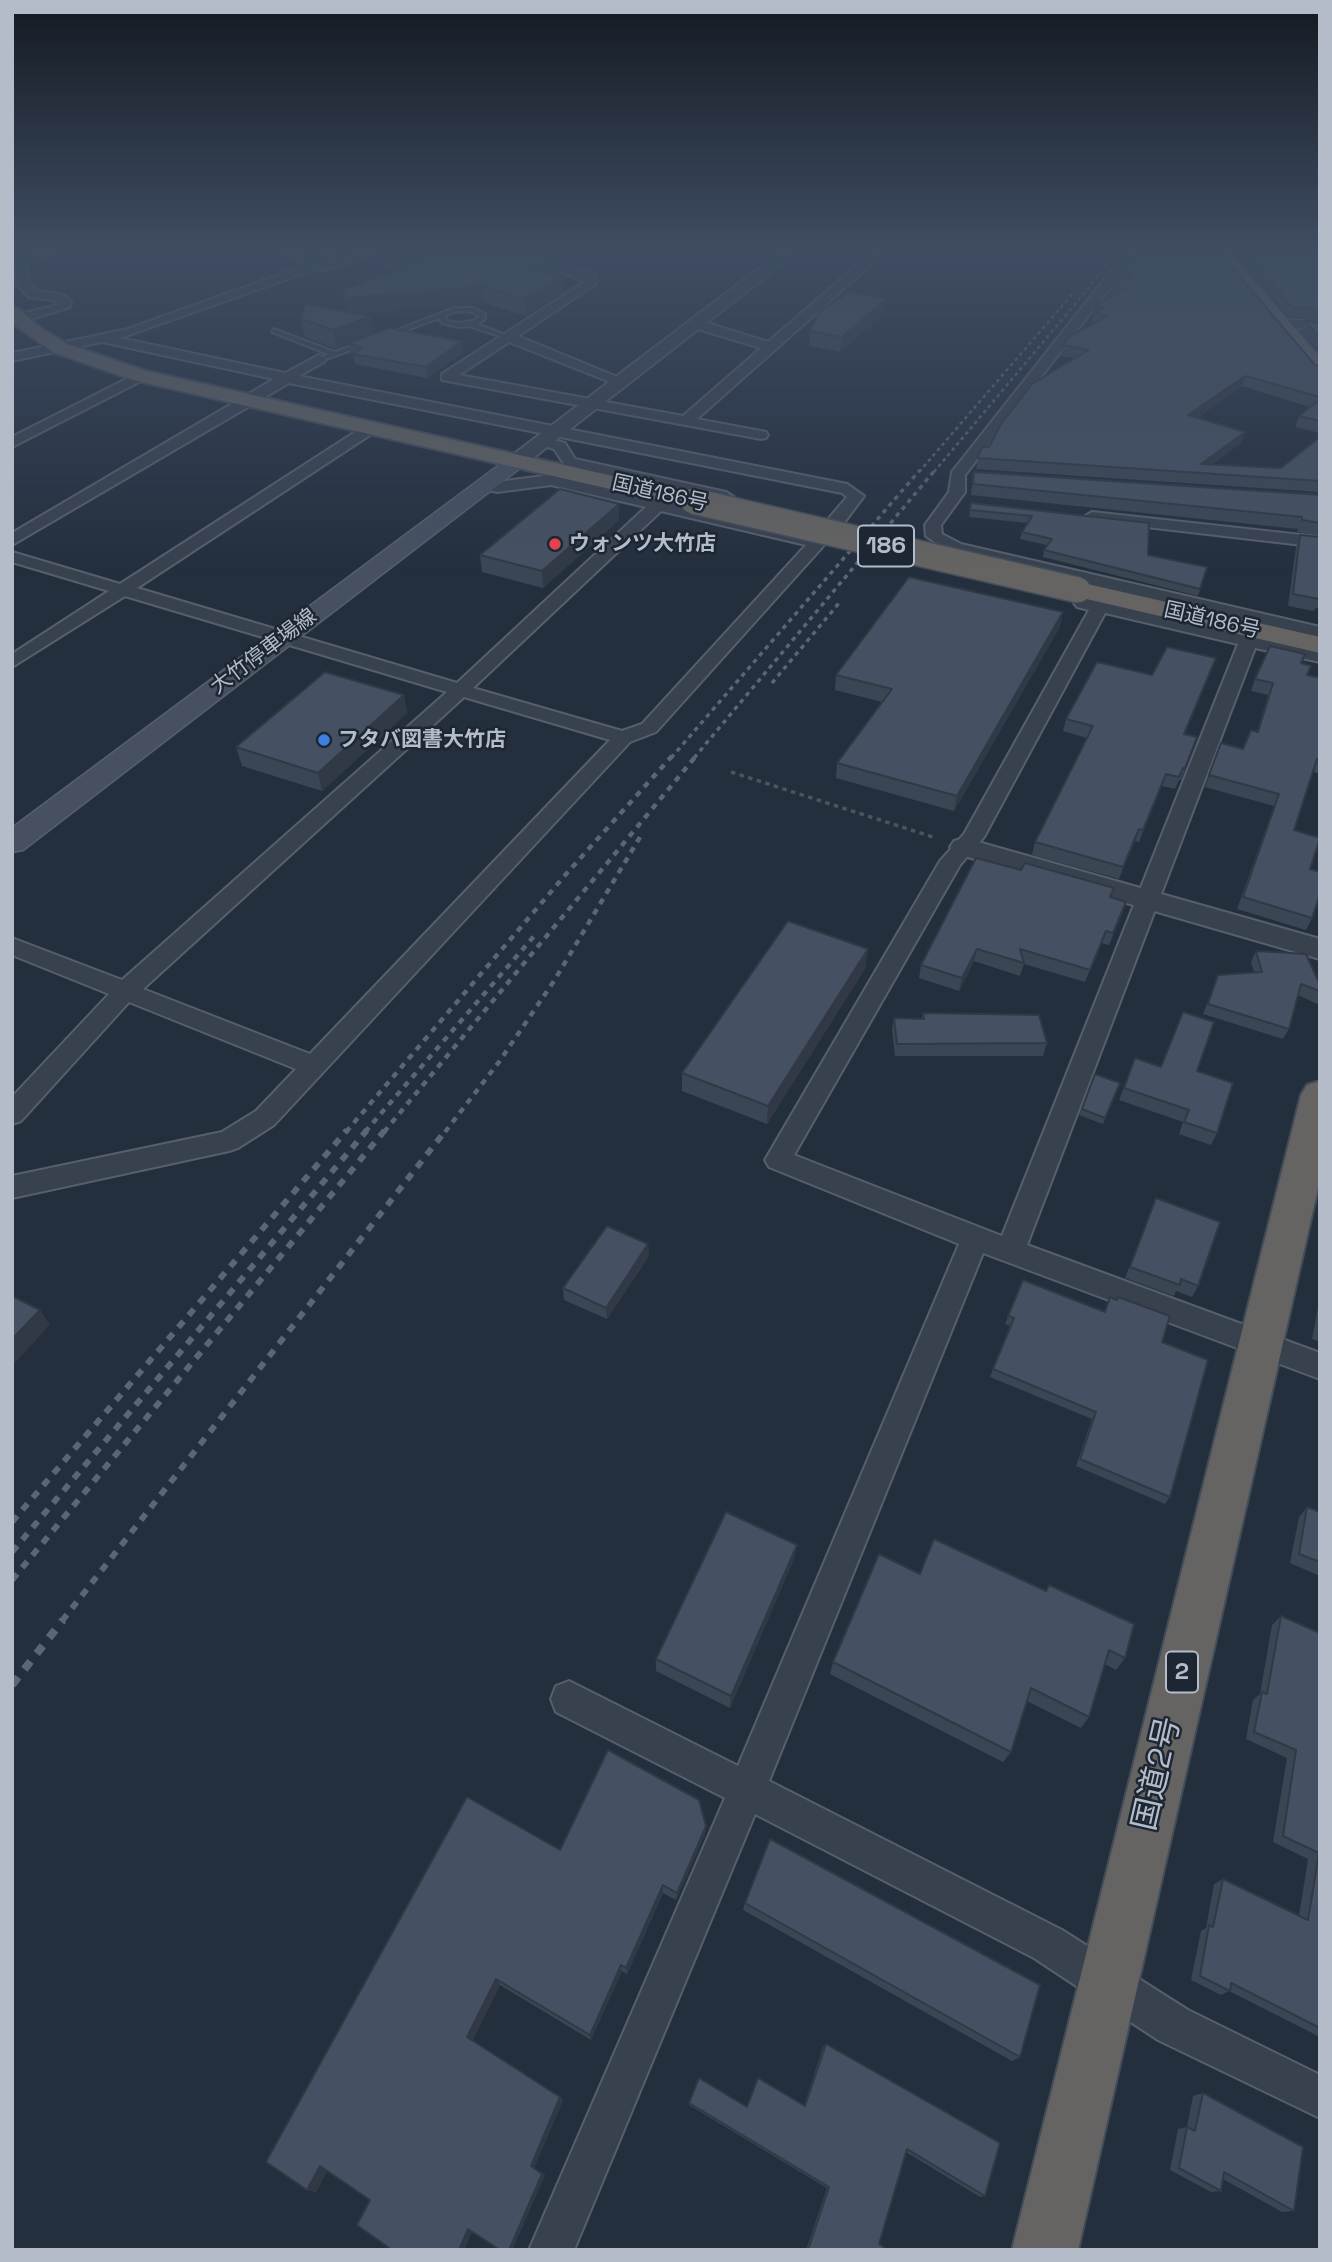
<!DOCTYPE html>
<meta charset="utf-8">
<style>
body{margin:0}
#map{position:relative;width:1332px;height:2262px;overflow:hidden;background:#242f3e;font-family:"Space Grotesk",sans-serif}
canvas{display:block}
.frame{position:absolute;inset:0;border:14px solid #b4bcc9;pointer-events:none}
</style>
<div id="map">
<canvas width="1332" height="2262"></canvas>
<div class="frame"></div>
</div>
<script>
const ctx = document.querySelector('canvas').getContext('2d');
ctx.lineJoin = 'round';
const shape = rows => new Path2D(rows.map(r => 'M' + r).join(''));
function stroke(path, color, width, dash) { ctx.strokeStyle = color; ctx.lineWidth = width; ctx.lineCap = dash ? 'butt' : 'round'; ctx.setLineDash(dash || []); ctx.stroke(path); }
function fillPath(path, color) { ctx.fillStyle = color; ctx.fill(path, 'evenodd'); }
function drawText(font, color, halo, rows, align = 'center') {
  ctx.font = font + ' "Space Grotesk","Noto Sans JP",sans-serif'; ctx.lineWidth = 5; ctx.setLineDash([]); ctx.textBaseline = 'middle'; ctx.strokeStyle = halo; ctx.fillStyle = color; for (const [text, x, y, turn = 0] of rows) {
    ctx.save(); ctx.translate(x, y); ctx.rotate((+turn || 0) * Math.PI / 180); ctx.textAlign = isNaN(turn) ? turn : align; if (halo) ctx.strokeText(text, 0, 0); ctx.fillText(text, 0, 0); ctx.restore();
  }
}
const service = shape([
 [454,308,473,308,485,314,485,319,477,324,511,337,506,338,469,326,458,327,442,323,439,318,387,337,382,336,454,308],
 [457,311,472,312,480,317,472,321,458,323,447,321,444,316,457,311],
 [274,329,335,352,364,342,370,343,327,359,323,357,328,354,272,332,274,329]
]);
const minor = shape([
 [36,253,54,253,26,265,29,284,37,291,64,295,71,302,70,307,22,322,12,322,12,316,58,305,56,301,29,297,17,285,14,263,36,253],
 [281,253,298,253,313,259,321,253,335,253,324,263,357,253,377,253,326,270,316,269,120,338,285,373,319,355,326,359,324,362,299,376,847,484,864,496,843,524,656,732,630,742,274,1125,238,1148,229,1151,12,1198,12,1176,222,1132,256,1111,296,1069,129,1002,21,1121,12,1124,12,1097,109,994,12,955,12,938,122,980,447,692,125,596,12,667,12,654,109,591,12,562,12,552,120,584,366,425,376,425,378,428,376,431,137,588,457,683,646,507,551,485,497,492,481,488,478,485,481,482,497,482,551,475,813,537,847,497,842,493,289,383,12,545,12,533,274,379,102,342,12,361,12,353,128,329,306,265,281,253],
 [661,511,806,545,642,724,622,731,473,688,661,511],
 [464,697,610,740,310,1054,143,989,464,697],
 [518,253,536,253,595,275,597,283,518,336,627,381,625,384,615,384,509,342,459,375,683,416,761,348,691,327,691,321,701,321,768,342,871,253,884,253,697,419,766,432,768,435,766,438,761,439,442,380,442,374,585,282,518,253],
 [1125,253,1137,253,965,475,965,492,941,525,942,534,961,544,1320,627,1320,637,949,552,926,536,925,525,949,492,952,472,1125,253],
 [1303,320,1320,325,1320,333,1302,328,1281,329,1275,325,1281,321,1303,320],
 [140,372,145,373,145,379,12,447,12,437,140,372],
 [542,437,565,443,575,459,726,492,734,497,726,502,565,465,554,449,537,444,535,441,537,438,542,437],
 [1092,512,1320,537,1320,547,1086,520,1084,517,1092,512],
 [1083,598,1320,651,1320,662,1255,648,1027,1245,1320,1353,1320,1379,983,1253,769,1781,1062,1930,1188,2010,1320,2075,1320,2118,1158,2040,1034,1958,755,1814,574,2250,529,2250,725,1798,556,1712,551,1699,556,1686,569,1681,738,1766,959,1244,769,1167,765,1160,940,861,964,834,1089,610,1077,607,1074,603,1083,598],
 [1105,613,1238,644,1002,1236,794,1155,960,865,984,837,1105,613]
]);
const tertiary = shape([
 [779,253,796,253,524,465,510,465,507,461,510,457,779,253],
 [964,838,1320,939,1320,959,954,853,950,847,954,841,964,838]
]);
const secondary = shape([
 [517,455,524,457,528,461,524,465,23,850,12,852,12,828,510,457,517,455]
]);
const trunk = shape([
 [1212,253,1230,253,1320,357,1320,376,1313,374,1212,253],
 [12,307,19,309,41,328,67,344,146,371,693,494,701,496,705,501,701,506,693,508,133,380,53,352,12,323,12,307],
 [1078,582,1320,637,1320,653,1069,595,1065,590,1069,585,1078,582],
 [1320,1081,1320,1179,1078,2250,1012,2250,1301,1095,1307,1085,1320,1081]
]);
stroke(service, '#565f6c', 4);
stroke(minor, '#565f6c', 4);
stroke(tertiary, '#565f6c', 4);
stroke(secondary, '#565f6c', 3);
stroke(trunk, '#434c59', 4);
stroke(shape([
 [731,772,936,838]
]), '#44595c', 3.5, [4.5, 4.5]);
fillPath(service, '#38414e');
fillPath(minor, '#38414e');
fillPath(tertiary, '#38414e');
fillPath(secondary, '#465061');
fillPath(trunk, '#656462');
stroke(shape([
 [919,472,1075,291],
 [934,472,1118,253]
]), '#5a6575', 2.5, [3.5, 3.5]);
stroke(shape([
 [772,683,840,602],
 [671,758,920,470],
 [694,758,935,470]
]), '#5a6575', 3.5, [4.5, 4.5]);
stroke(shape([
 [346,1132,567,873,672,756],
 [365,1132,535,935],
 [384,1132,696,756],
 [445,1132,499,1062,554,981,643,832]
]), '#5a6575', 4.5, [6, 6]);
stroke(shape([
 [12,1522,347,1130],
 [12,1552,367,1130],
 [12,1580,385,1130],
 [62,1621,446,1130]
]), '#5a6575', 6, [8, 8]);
stroke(shape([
 [12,1685,63,1620]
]), '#5a6575', 8, [10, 10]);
const trunkBridge = shape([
 [693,501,1078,590]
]);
stroke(trunkBridge, '#434c59', 28, []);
stroke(trunkBridge, '#656462', 25);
fillPath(shape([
 [380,253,547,253,558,273,554,275,563,293,526,316,485,303,358,314,371,316,373,334,464,352,427,378,355,364,353,354,350,353,348,344,337,349,305,337,301,319,347,312,343,290,398,270,381,265],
 [1138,253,1220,253,1315,365,1320,366,1320,433,1295,427,1299,416,1310,407,1242,386,1197,418,1245,432,1241,443,1212,464,1281,468,1320,438,1320,492,976,469,980,451,989,447,1075,358,1061,356,1063,345,1094,323,1092,322,1095,305,1112,295,1110,295,1112,285,1120,280,1122,271,1131,266,1132,261,1137,258],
 [1234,253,1320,253,1320,353,1301,331,1304,320,1319,324,1304,317,1290,318],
 [886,299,884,314,840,352,809,346,810,331],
 [974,472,1320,495,1320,535,1297,532,1298,529,971,495],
 [971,503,1149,523,1148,555,1207,567,1198,596,1043,557,1044,550,1047,545,1020,539,1022,532,1028,523,969,517],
 [619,520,543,588,482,572,480,555],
 [1300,535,1320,537,1320,608,1316,608,1314,611,1288,606,1296,547],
 [1060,627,954,811,836,778,837,763,882,702,835,690,836,675],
 [1216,658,1185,734,1197,737,1181,780,1179,780,1175,789,1162,786,1139,842,1135,841,1119,879,1032,855,1035,842,1087,738,1063,731,1066,719,1152,675],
 [1301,663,1307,675,1320,678,1320,774,1313,772,1294,830,1310,869,1312,918,1306,930,1237,909,1274,806,1205,787,1221,743,1243,749,1257,732,1268,695,1251,691,1255,679],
 [404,695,407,713,322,791,242,766,236,747],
 [1111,897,1122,914,1109,945,1101,943,1085,982,1024,964,1020,976,974,961,959,991,919,978,921,965],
 [1256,951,1320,985,1320,999,1317,1004,1298,995,1289,1029,1283,1039,1203,1014,1218,975,1254,972,1251,962],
 [866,967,767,1124,682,1091,682,1073],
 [923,1013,1047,1043,1043,1056,895,1056,892,1030,894,1018,922,1019],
 [1135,1058,1161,1067,1197,1071,1217,1133,1211,1145,1179,1134,1183,1122,1119,1100],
 [1095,1074,1120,1083,1103,1124,1079,1115],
 [1156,1198,1198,1286,1192,1297,1176,1291,1174,1296,1125,1278],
 [648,1244,649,1256,607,1319,564,1300,563,1288],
 [1023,1280,1104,1312,1110,1297,1162,1342,1170,1497,1165,1504,1076,1466,1092,1419,990,1377,1010,1326,1005,1324],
 [1320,1297,1320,1342,1312,1339],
 [1307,1507,1320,1512,1320,1576,1290,1563,1299,1517],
 [794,1559,730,1708,656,1671,656,1659],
 [920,1574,1045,1591,1049,1585,1125,1658,1116,1670,1105,1664,1089,1717,1081,1728,1027,1701,1011,1752,1003,1762,830,1674,833,1662],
 [1281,1616,1320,1633,1320,2037,1229,1991,1221,1995,1191,1980,1201,1931,1206,1928,1214,1884,1223,1879,1299,1916,1308,1859,1273,1842,1287,1758,1246,1739,1253,1700,1260,1694,1272,1625],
 [706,1826,705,1834,676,1900,663,1893,627,1974,622,1971,591,2040,500,1985,472,2041,560,2097,563,2100,534,2168,545,2175,512,2250,500,2250,472,2231,464,2250,392,2250,370,2200,327,2171,316,2192,307,2190,560,1850],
 [745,1903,1020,2057,1012,2061,743,1910],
 [826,2044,985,2196,980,2197,906,2152,879,2244,888,2250,806,2250,827,2188,689,2105,689,2103,746,2107,804,2106,823,2047],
 [1203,2093,1294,2211,1282,2212,1223,2179,1221,2191,1211,2192,1170,2170,1178,2129,1187,2127,1193,2096]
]), '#3b4654');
fillPath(shape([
 [557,257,558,273,526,286,525,269],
 [562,276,563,293,526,316,525,299],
 [483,286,485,303,347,315,345,298],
 [886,299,884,314,840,352,842,337],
 [371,316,374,335,348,343,348,344,337,349,333,330],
 [462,341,464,352,427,378,426,367],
 [1245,376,1242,386,1185,426,1188,415],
 [1245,432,1241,443,1201,473,1201,464],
 [619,504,619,520,543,588,542,571],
 [1063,612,1060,627,954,811,957,796],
 [1216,658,1212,669,1180,746,1184,734],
 [404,695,407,713,322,791,318,773],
 [1166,774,1162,786,1139,842,1143,830],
 [1139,829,1135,841,1119,879,1123,867],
 [868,949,866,967,767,1124,768,1106],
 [977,949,974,961,959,991,962,978],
 [648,1244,649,1256,607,1319,606,1308],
 [40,1310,50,1325,12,1366,12,1339],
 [797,1545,794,1559,730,1708,731,1696],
 [706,1826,705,1834,676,1900,677,1893],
 [663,1885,663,1893,627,1974,626,1968],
 [621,1965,622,1971,591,2040,590,2035],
 [496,1979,500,1985,472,2042,467,2037],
 [560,2097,563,2100,534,2168,545,2175,512,2250,509,2250,531,2166],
 [320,2166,328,2168,316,2192,307,2190],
 [468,2229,473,2229,464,2250,459,2250]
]), '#303945');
const building = shape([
 [396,253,547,253,557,257,525,269,562,276,525,299,483,286,345,298,343,290,422,261,396,253],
 [1145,253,1220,253,1315,365,1320,366,1320,397,1245,376,1188,415,1245,432,1201,464,1281,468,1319,438,1320,438,1320,481,978,458,980,451,983,447,989,447,1001,424,1032,384,1089,350,1063,345,1070,336,1107,316,1094,312,1104,307,1095,305,1126,288,1112,285,1133,274,1122,271,1138,262,1132,261,1145,253],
 [1245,253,1320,253,1320,312,1307,307,1293,308,1245,253],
 [849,292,886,299,842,337,810,331,820,311,849,292],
 [305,304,371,316,333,330,301,319,305,304],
 [1304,320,1320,324,1320,338,1304,320],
 [389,328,462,341,426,367,353,354,362,348,348,343,389,328],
 [1320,399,1320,421,1299,416,1320,399],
 [974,472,1320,495,1320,523,1302,520,1302,517,973,484,974,472],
 [560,489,619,504,542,571,480,555,560,489],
 [971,503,1149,523,1148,555,1207,567,1200,589,1044,550,1052,539,1022,532,1032,516,970,510,971,503],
 [1300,535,1320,537,1319,599,1293,594,1300,535],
 [909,577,1063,612,957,796,837,763,892,689,836,675,909,577],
 [1270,646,1305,654,1301,663,1311,666,1307,675,1320,678,1320,760,1317,759,1294,830,1320,838,1310,869,1320,872,1320,894,1312,918,1243,897,1279,794,1209,775,1221,743,1243,749,1251,730,1258,732,1273,683,1255,679,1270,646],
 [1167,647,1216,658,1184,734,1197,737,1185,768,1183,768,1179,777,1166,774,1143,830,1139,829,1123,867,1035,842,1093,726,1066,719,1097,662,1152,675,1167,647],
 [325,672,404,695,318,773,236,747,325,672],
 [976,858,1021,870,1025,863,1114,888,1110,897,1126,902,1113,933,1106,931,1090,970,1020,949,1024,963,977,949,962,978,921,965,976,858],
 [788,921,868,949,768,1106,682,1073,788,921],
 [1256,951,1306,954,1320,985,1320,991,1301,984,1289,1029,1208,1004,1218,975,1262,972,1256,951],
 [1183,1012,1214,1022,1197,1071,1233,1083,1217,1133,1184,1122,1189,1110,1124,1088,1135,1058,1161,1067,1183,1012],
 [923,1013,1039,1015,1047,1043,897,1044,894,1018,924,1019,923,1013],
 [1095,1074,1120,1083,1105,1118,1082,1109,1095,1074],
 [1156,1198,1220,1222,1198,1286,1181,1279,1180,1285,1130,1267,1156,1198],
 [607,1226,648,1244,606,1308,563,1288,607,1226],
 [1023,1280,1105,1312,1110,1297,1117,1300,1118,1297,1170,1316,1162,1342,1208,1360,1170,1497,1080,1459,1096,1412,993,1369,1014,1318,1008,1316,1023,1280],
 [12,1296,40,1310,12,1339,12,1296],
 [1307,1507,1320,1512,1320,1562,1299,1554,1307,1507],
 [726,1512,797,1545,731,1696,656,1659,726,1512],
 [934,1539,1046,1591,1049,1585,1134,1624,1125,1658,1109,1650,1089,1717,1031,1688,1011,1752,833,1662,879,1554,920,1574,934,1539],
 [1281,1616,1320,1633,1320,2028,1231,1983,1230,1991,1200,1976,1209,1925,1213,1927,1223,1879,1308,1920,1319,1853,1283,1836,1296,1750,1254,1732,1262,1692,1267,1694,1281,1616],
 [608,1750,699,1800,706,1826,677,1893,663,1885,626,1968,621,1965,590,2035,496,1979,467,2037,560,2097,531,2166,542,2174,509,2250,500,2250,468,2229,459,2250,392,2250,357,2225,370,2200,320,2166,307,2190,266,2162,467,1797,560,1850,608,1750],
 [770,1839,1040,1985,1020,2057,745,1903,770,1839],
 [826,2044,1000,2143,985,2196,907,2149,879,2244,888,2250,808,2250,829,2187,689,2103,699,2078,747,2107,758,2078,805,2106,826,2044],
 [1203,2093,1303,2147,1294,2211,1224,2172,1221,2191,1179,2168,1187,2127,1195,2131,1203,2093]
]);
fillPath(building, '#455162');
stroke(building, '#303945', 2);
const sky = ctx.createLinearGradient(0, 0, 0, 570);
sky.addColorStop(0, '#141a22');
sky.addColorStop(0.44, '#3f4d63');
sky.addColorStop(1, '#3f4d6300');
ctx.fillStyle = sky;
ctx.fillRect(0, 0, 1332, 570);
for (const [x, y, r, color] of [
 [555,544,7,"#e0444e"],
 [324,740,7,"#3f7fe0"]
]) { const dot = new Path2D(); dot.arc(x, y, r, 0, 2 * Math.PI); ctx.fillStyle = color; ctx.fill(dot); stroke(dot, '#1d2633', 2.5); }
drawText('21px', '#b4bcc9', '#1d2633', [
 ["国道186号",660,494,13],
 ["国道186号",1212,621,13],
 ["大竹停車場線",264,652,-37]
]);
drawText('bold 21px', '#b4bcc9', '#1d2633', [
 ["ウォンツ大竹店",569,544],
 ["フタバ図書大竹店",338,740]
], 'left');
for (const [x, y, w] of [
 [886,546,56],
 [1182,1672,32]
]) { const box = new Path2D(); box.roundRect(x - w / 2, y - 20.5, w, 41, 5); ctx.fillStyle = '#1d2633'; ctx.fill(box); stroke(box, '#b4bcc9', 2); }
drawText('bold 24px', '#b4bcc9', null, [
 ["186",886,546],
 ["2",1182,1672]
]);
drawText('32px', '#b4bcc9', '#1d2633', [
 ["国道2号",1158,1774,-77]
]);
</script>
